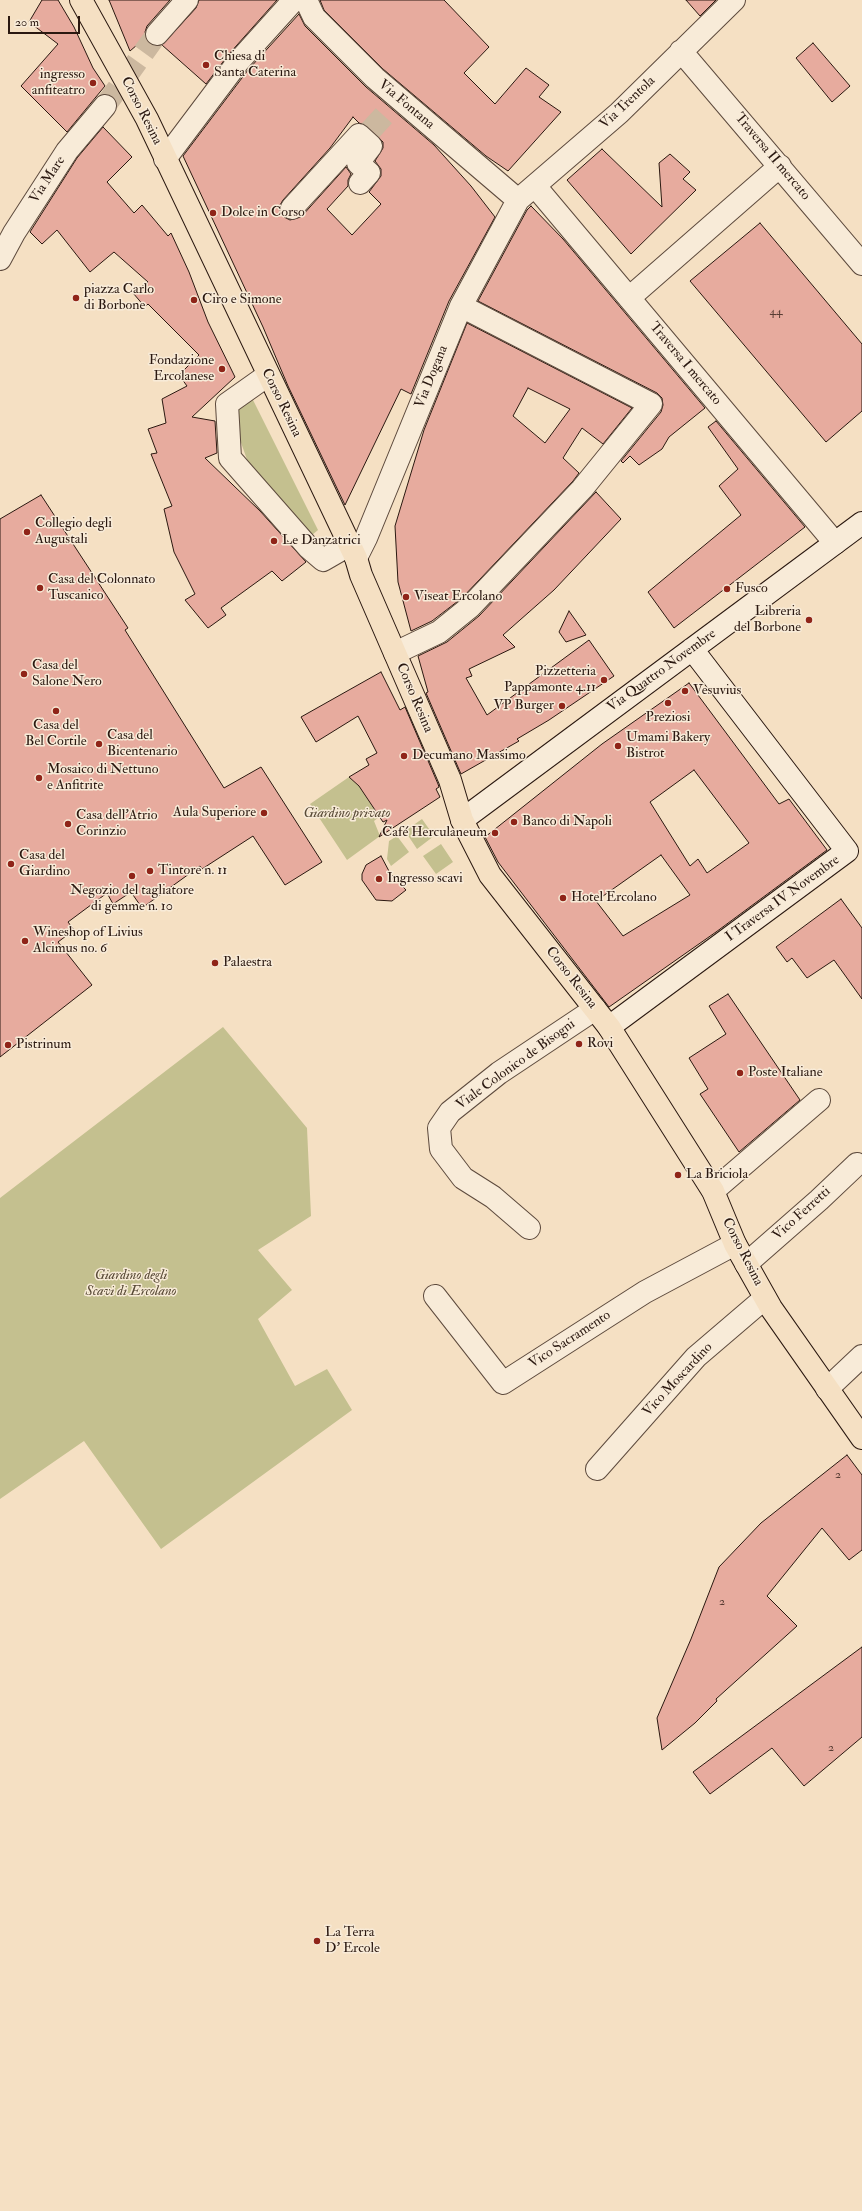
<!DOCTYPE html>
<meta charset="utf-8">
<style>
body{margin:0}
#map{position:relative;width:862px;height:2211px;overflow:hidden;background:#f5e0c3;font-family:"IM FELL Double Pica",serif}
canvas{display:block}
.scale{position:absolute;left:8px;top:16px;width:72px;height:18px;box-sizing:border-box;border:2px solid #2a1810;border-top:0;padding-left:5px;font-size:12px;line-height:14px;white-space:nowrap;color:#2a1810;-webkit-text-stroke:3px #f8ebd8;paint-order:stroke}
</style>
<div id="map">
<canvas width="862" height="2211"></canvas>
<div class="scale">20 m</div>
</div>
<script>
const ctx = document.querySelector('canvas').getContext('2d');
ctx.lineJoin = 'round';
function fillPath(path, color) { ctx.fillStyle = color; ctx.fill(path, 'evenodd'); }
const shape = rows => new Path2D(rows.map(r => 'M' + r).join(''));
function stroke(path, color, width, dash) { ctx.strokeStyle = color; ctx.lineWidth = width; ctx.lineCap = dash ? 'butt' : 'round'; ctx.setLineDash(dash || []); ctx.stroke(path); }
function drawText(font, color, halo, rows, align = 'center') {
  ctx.font = font + ' "IM FELL Double Pica",serif'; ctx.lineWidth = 3; ctx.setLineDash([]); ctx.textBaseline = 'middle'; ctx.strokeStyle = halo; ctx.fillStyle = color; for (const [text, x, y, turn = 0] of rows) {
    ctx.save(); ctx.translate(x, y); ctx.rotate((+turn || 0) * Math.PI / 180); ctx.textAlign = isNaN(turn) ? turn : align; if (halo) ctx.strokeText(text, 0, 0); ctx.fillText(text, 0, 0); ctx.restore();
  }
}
fillPath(shape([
 [250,394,318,530,305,541,251,471,238,434,232,402],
 [349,777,359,786,379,817,374,821,380,836,347,860,310,804],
 [422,819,434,836,417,849,405,831],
 [397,836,409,852,391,866,387,859,389,841],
 [441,844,453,862,436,874,423,856],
 [223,1027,307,1128,311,1216,258,1250,292,1290,258,1319,295,1386,327,1369,352,1410,161,1549,84,1441,0,1499,0,1198]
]), '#c4c08f');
const building = shape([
 [42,0,58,0,74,27,93,68,105,86,67,132,21,86,58,44,29,22,42,0],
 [109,0,170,0,147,26,145,32,145,38,130,51,109,0],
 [199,0,277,0,229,54,206,84,162,45,196,8,199,0],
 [320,0,444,0,489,47,464,73,495,104,526,68,549,85,539,97,561,112,508,171,486,156,383,69,324,10,320,0],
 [686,0,716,0,700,16,686,0],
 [299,14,305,26,366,87,434,145,471,186,495,217,449,301,411,394,401,389,345,505,288,386,263,327,183,156,248,70,299,14],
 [353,117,359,123,367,126,383,142,383,148,375,161,381,169,381,176,369,192,381,204,352,235,327,209,348,186,348,180,351,174,346,167,301,217,290,220,284,217,280,211,280,205,283,200,330,148,353,117],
 [813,43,850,86,832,102,796,58,813,43],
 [103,127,132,157,107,182,134,213,142,205,168,236,171,233,189,272,208,322,235,377,192,417,215,421,217,453,205,458,260,511,306,562,282,581,272,571,221,608,226,615,208,628,185,600,195,594,174,552,164,509,172,506,151,454,157,453,148,429,166,423,162,399,187,386,179,375,199,355,148,304,145,307,133,293,148,282,114,252,90,272,57,230,42,244,30,232,77,158,103,127],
 [602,149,662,207,659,163,670,154,690,172,683,179,696,190,631,254,567,180,602,149],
 [531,206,563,239,705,408,669,437,662,449,639,465,630,456,623,463,621,461,661,412,663,405,662,398,657,393,478,301,527,210,531,206],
 [760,223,862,344,862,411,826,442,690,281,760,223],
 [467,323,632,408,603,444,582,428,563,458,579,473,573,481,462,598,432,621,411,631,398,582,395,526,424,430,467,323],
 [528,388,570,409,545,443,513,416,528,388],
 [716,421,805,527,674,628,648,592,741,515,719,486,738,469,708,427,716,421],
 [596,492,621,519,554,590,503,635,515,647,469,669,472,676,466,678,487,715,589,640,614,676,549,720,517,739,519,741,461,774,426,693,428,692,418,656,447,642,479,616,596,492],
 [41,495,128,628,125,630,224,788,261,767,322,862,285,885,253,836,202,869,200,866,142,908,131,892,113,904,107,893,68,922,74,930,58,942,92,985,0,1057,0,519,41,495],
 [569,611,586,635,566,642,559,632,569,611],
 [381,672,400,710,405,707,438,784,439,787,436,789,440,797,379,837,387,820,383,822,359,786,349,777,369,765,366,759,377,753,358,716,316,742,301,717,381,672],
 [689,683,779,804,789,799,827,850,716,932,609,1007,498,862,485,837,602,744,689,683],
 [694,770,749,843,707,873,698,859,690,866,650,802,694,770],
 [661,855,690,895,623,936,596,901,661,855],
 [381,856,390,873,406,890,392,901,376,900,362,880,362,874,366,865,381,856],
 [841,899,862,928,862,999,834,960,807,978,792,958,787,962,776,947,841,899],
 [728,994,800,1100,739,1152,700,1094,708,1089,689,1058,726,1034,709,1006,728,994],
 [847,1455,862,1475,862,1550,849,1560,822,1528,767,1596,797,1626,716,1699,717,1701,695,1723,662,1750,657,1718,691,1639,719,1567,761,1523,847,1455],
 [862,1647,862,1737,804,1786,772,1748,710,1794,693,1772,862,1647]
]);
fillPath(building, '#e7ab9e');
stroke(building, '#2a1810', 1);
stroke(shape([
 [105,106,157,34],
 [369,132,390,109]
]), '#ccb89f', 22, [22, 11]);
const street = shape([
 [306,0,314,17,375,78,518,200],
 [157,34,187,0],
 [681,51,862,264],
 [165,159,238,62,294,0],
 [535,186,835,543],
 [292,208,359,135,371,146,358,163,369,173,360,183],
 [0,259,14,233,67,151,105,106],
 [629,298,780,166],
 [268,375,227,404,230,458,309,548,323,560,349,545],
 [356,558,366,538,461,306,518,200,619,113,734,0],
 [395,653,439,632,470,607,582,489,651,404,461,306],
 [713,1191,819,1100],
 [529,1228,493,1197,463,1178,441,1149,439,1128,450,1112,499,1073,595,1009],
 [746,1264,819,1200,857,1164],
 [435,1296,503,1383,645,1292,735,1244],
 [827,1389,862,1356],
 [597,1469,696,1357,765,1298]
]);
const secondary = shape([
 [462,820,862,523],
 [609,1027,847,851,692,649]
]);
const primary = shape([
 [81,0,147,119,356,558,361,575,450,780,462,820,490,875,609,1027,713,1191,735,1244,771,1308,862,1438]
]);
stroke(street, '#5d4a3d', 24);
stroke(secondary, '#2a1810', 24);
stroke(primary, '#2a1810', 24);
stroke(street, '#f8ebd8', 22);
stroke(secondary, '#f8ebd8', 22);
stroke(primary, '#f5e0c3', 22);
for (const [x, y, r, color] of [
 [206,65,4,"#8f2418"],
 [93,83,4,"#8f2418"],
 [213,213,4,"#8f2418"],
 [76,298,4,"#8f2418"],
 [194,300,4,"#8f2418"],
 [222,369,4,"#8f2418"],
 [27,532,4,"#8f2418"],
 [274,541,4,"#8f2418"],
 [40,588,4,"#8f2418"],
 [727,589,4,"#8f2418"],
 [406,597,4,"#8f2418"],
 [809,620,4,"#8f2418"],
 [24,674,4,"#8f2418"],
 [604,680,4,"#8f2418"],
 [685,691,4,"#8f2418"],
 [668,703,4,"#8f2418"],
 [562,706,4,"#8f2418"],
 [56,711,4,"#8f2418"],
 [99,744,4,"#8f2418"],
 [618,746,4,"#8f2418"],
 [404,756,4,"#8f2418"],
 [39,778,4,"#8f2418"],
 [264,813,4,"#8f2418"],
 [514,822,4,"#8f2418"],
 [68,824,4,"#8f2418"],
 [495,833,4,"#8f2418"],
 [11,864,4,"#8f2418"],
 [150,871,4,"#8f2418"],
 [132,876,4,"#8f2418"],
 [379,879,4,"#8f2418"],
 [563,898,4,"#8f2418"],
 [25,941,4,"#8f2418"],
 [215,963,4,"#8f2418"],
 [579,1044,4,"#8f2418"],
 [8,1045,4,"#8f2418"],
 [740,1073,4,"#8f2418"],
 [678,1175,4,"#8f2418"],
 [317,1941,4,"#8f2418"]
]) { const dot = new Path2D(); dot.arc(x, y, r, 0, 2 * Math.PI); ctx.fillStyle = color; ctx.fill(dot); stroke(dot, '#f8ebd8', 1.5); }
drawText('12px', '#593d34', null, [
 ["44",776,312],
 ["2",838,1475],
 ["2",722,1602],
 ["2",831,1748]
]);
drawText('14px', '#2a1810', '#f8ebd8', [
 ["Chiesa di",214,57],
 ["Santa Caterina",214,73],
 ["ingresso",85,75,"right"],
 ["anfiteatro",85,91,"right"],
 ["Dolce in Corso",221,213],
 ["piazza Carlo",84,290],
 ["di Borbone",84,306],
 ["Ciro e Simone",202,300],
 ["Fondazione",214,361,"right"],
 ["Ercolanese",214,377,"right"],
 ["Collegio degli",35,524],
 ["Augustali",35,540],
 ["Le Danzatrici",282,541],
 ["Casa del Colonnato",48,580],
 ["Tuscanico",48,596],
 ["Fusco",735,589],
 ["Viseat Ercolano",414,597],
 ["Libreria",801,612,"right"],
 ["del Borbone",801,628,"right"],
 ["Casa del",32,666],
 ["Salone Nero",32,682],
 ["Pizzetteria",596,672,"right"],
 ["Pappamonte 4.11",596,688,"right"],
 ["Vesuvius",693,691],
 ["VP Burger",554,706,"right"],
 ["Preziosi",668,718,"center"],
 ["Casa del",56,726,"center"],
 ["Bel Cortile",56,742,"center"],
 ["Casa del",107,736],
 ["Bicentenario",107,752],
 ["Umami Bakery",626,738],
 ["Bistrot",626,754],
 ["Decumano Massimo",412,756],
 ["Mosaico di Nettuno",47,770],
 ["e Anfitrite",47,786],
 ["Aula Superiore",256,813,"right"],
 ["Casa dell'Atrio",76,816],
 ["Corinzio",76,832],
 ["Banco di Napoli",522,822],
 ["Café Herculaneum",487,833,"right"],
 ["Casa del",19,856],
 ["Giardino",19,872],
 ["Tintore n. 11",158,871],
 ["Ingresso scavi",387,879],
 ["Negozio del tagliatore",132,891,"center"],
 ["di gemme n. 10",132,907,"center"],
 ["Hotel Ercolano",571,898],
 ["Wineshop of Livius",33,933],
 ["Alcimus no. 6",33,949],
 ["Palaestra",223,963],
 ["Rovi",587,1044],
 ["Pistrinum",16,1045],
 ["Poste Italiane",748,1073],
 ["La Briciola",686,1175],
 ["La Terra",325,1933],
 ["D' Ercole",325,1949]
], 'left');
drawText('14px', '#2a1810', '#f8ebd8', [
 ["Via Trentola",628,103,-43],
 ["Via Fontana",406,105,40],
 ["Corso Resina",141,111,63],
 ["Traversa II mercato",772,157,50],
 ["Via Mare",48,180,-57],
 ["Traversa I mercato",685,364,50],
 ["Via Dogana",432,377,-68],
 ["Corso Resina",281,403,64],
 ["Via Quattro Novembre",662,671,-36],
 ["Corso Resina",414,698,67],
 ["I Traversa IV Novembre",783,899,-36],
 ["Corso Resina",571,978,52],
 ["Viale Colonico de Bisogni",516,1065,-36],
 ["Vico Ferretti",802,1214,-42],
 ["Corso Resina",742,1252,63],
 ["Vico Sacramento",570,1340,-33],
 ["Vico Moscardino",678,1380,-47]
]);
drawText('italic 14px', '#584a36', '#f8ebd8', [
 ["Giardino privato",347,814],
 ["Giardino degli",131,1276],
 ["Scavi di Ercolano",131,1292]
]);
</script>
